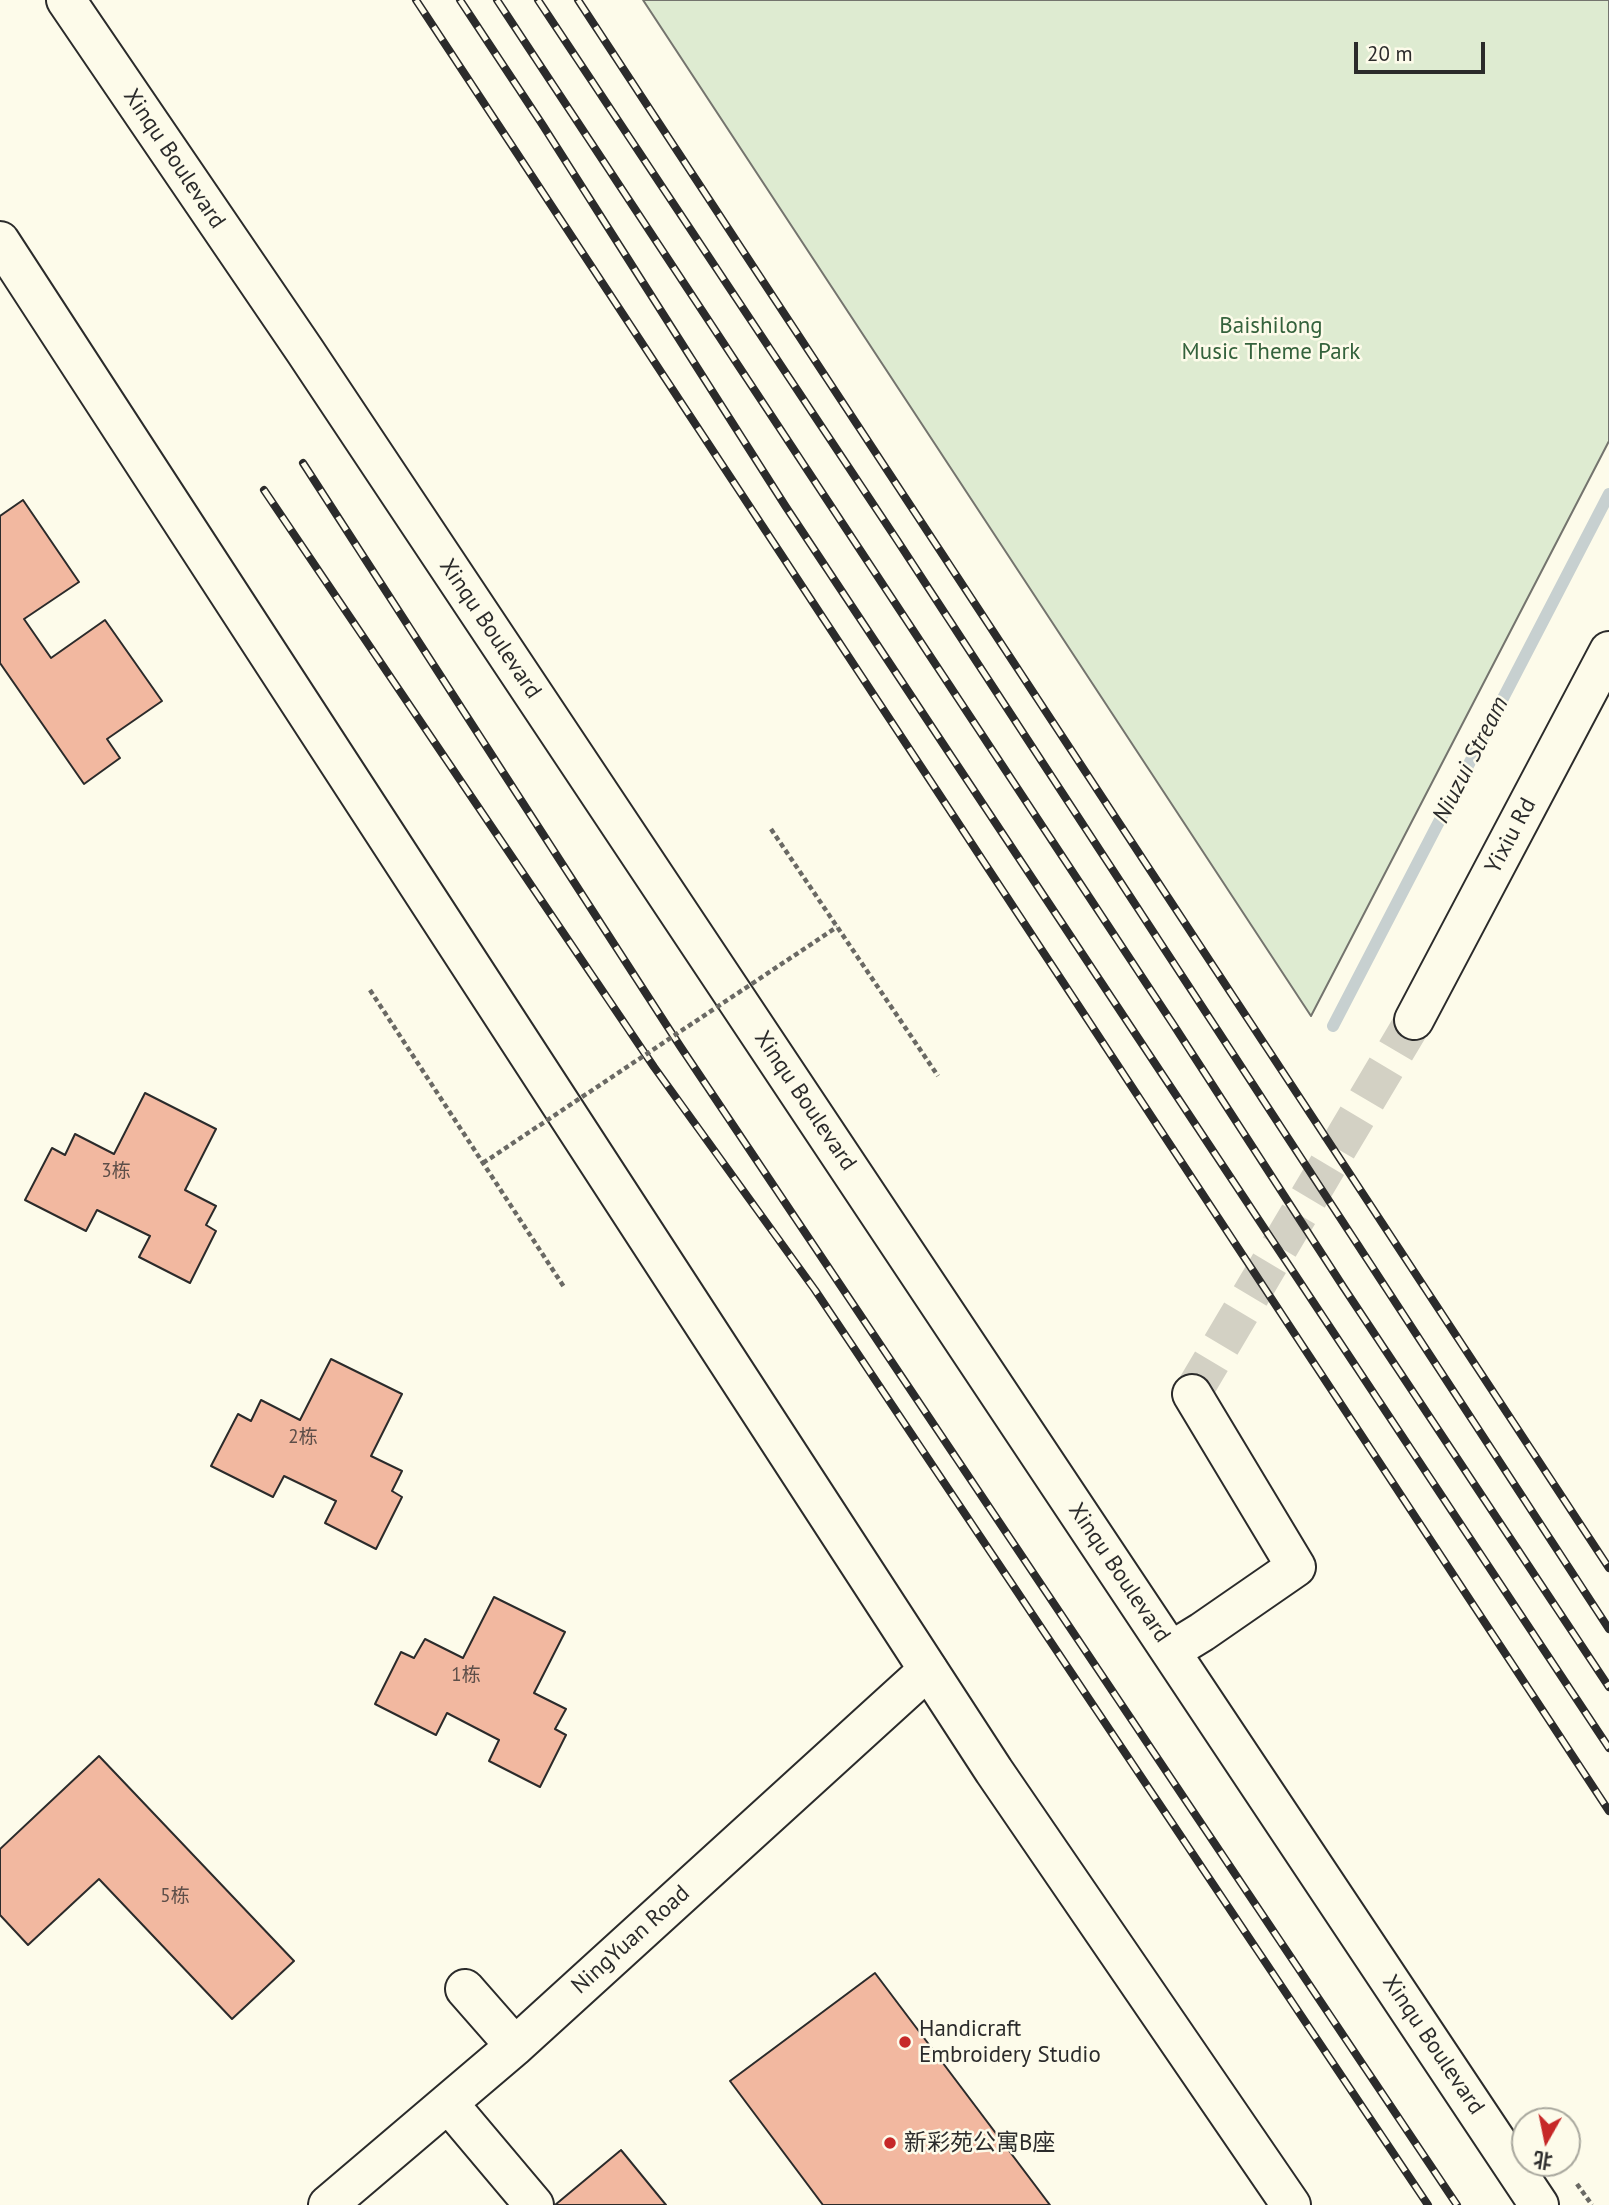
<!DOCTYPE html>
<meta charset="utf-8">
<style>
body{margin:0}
#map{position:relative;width:1609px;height:2205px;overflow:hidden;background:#fdfbea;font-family:"PT Sans","Noto Sans SC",sans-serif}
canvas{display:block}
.north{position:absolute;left:1511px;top:2107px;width:70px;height:70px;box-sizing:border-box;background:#fdfbea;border:2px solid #a9a89e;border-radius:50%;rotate:189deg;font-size:19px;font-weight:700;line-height:28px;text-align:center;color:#2b2b2b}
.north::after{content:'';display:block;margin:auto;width:24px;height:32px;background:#c62828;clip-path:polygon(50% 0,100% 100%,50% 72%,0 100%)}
.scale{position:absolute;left:1354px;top:42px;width:131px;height:32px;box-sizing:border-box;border:4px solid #2b2b2b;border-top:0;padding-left:9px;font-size:21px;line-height:24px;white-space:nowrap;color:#2b2b2b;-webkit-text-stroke:5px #fdfbea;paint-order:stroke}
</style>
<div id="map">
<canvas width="1609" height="2205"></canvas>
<div class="north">北</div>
<div class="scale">20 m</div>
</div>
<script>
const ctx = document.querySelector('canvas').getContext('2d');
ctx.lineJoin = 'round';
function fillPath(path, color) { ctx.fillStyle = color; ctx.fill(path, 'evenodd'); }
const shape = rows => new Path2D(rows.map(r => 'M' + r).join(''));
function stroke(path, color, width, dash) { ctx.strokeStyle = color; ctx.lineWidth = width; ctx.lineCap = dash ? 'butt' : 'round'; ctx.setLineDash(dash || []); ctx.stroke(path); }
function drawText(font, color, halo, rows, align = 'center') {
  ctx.font = font + ' "PT Sans","Noto Sans SC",sans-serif'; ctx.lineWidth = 5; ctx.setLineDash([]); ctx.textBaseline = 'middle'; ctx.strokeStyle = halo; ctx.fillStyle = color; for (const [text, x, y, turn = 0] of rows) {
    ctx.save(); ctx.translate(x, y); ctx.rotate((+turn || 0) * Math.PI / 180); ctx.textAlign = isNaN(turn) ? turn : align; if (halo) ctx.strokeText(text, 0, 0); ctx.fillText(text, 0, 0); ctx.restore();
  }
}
const green = shape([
 [643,0,1609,0,1609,441,1311,1016,643,0]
]);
fillPath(green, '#deebd1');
stroke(green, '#74746e', 2);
stroke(shape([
 [1333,1026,1609,494]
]), '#c7d0d0', 12);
const building = shape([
 [23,500,79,582,24,619,51,658,105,620,162,701,107,739,120,758,84,784,0,663,0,516,23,500],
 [145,1093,216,1129,185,1190,216,1206,206,1225,216,1231,190,1283,139,1257,150,1236,97,1210,86,1231,25,1200,52,1148,65,1155,75,1134,114,1154,145,1093],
 [331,1359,402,1394,371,1456,402,1471,392,1491,402,1497,376,1549,325,1523,336,1501,284,1476,273,1497,211,1466,238,1414,251,1421,261,1400,300,1420,331,1359],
 [494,1597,565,1632,534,1693,566,1709,555,1729,566,1735,540,1787,489,1761,499,1740,447,1713,436,1735,375,1704,401,1652,414,1658,425,1639,463,1658,494,1597],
 [99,1756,294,1961,232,2019,99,1879,28,1945,0,1915,0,1849,99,1756],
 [875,1973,1050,2205,823,2205,730,2081,875,1973],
 [621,2150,666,2205,555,2205,621,2150]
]);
fillPath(building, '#f2b8a0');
stroke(building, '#2b2b2b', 2);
stroke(shape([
 [1192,1394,1414,1020]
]), '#d3d1c4', 38, [38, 19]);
const minor = shape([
 [1414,1020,1609,651],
 [1171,1651,1202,1632,1296,1567,1192,1394],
 [465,1989,515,2046],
 [448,2103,534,2205],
 [328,2205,515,2046,928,1670]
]);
const major = shape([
 [66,0,305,351,1539,2205],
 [0,241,994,1771,1291,2205]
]);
stroke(minor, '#2b2b2b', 42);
stroke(major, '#2b2b2b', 42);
stroke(shape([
 [771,829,938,1076],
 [370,990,564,1287],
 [1577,2184,1592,2205]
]), '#6a6964', 4.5, [5, 3.5]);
stroke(minor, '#fdfbea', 38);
stroke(major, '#fdfbea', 38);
const rail = shape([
 [416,0,1609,1811],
 [460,0,542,124,786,507,1609,1748],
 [497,0,1173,1024,1344,1288,1609,1687],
 [538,0,897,540,1609,1629],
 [578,0,1609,1568],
 [303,463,680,1046,1457,2205],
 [264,490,654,1067,815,1290,1428,2205]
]);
stroke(rail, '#2b2b2b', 8);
stroke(rail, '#fdfbea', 5, [16]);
stroke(shape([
 [483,1163,837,927]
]), '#6a6964', 4.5, [5, 3.5]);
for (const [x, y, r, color] of [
 [905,2042,7,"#c62828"],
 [890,2143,7,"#c62828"]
]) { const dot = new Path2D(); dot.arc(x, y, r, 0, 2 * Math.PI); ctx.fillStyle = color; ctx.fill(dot); stroke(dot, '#fdfbea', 2.5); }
drawText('19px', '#5d4e48', null, [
 ["3栋",116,1172],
 ["2栋",303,1438],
 ["1栋",466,1676],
 ["5栋",175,1897]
]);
drawText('23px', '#2b2b2b', '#fdfbea', [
 ["Xinqu Boulevard",174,159,56],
 ["Xinqu Boulevard",490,629,56],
 ["Yixiu Rd",1511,836,-62],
 ["Xinqu Boulevard",805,1101,56],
 ["Xinqu Boulevard",1119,1573,56],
 ["NingYuan Road",631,1940,-42],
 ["Xinqu Boulevard",1433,2045,56]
]);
drawText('23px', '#34623c', '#fdfbea', [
 ["Baishilong",1271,326],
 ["Music Theme Park",1271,352]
]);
drawText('23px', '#2b2b2b', '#fdfbea', [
 ["Handicraft",919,2029],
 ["Embroidery Studio",919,2055],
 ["新彩苑公寓B座",904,2143]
], 'left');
drawText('italic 24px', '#2b2b2b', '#fdfbea', [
 ["Niuzui Stream",1471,760,-63]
]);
</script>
